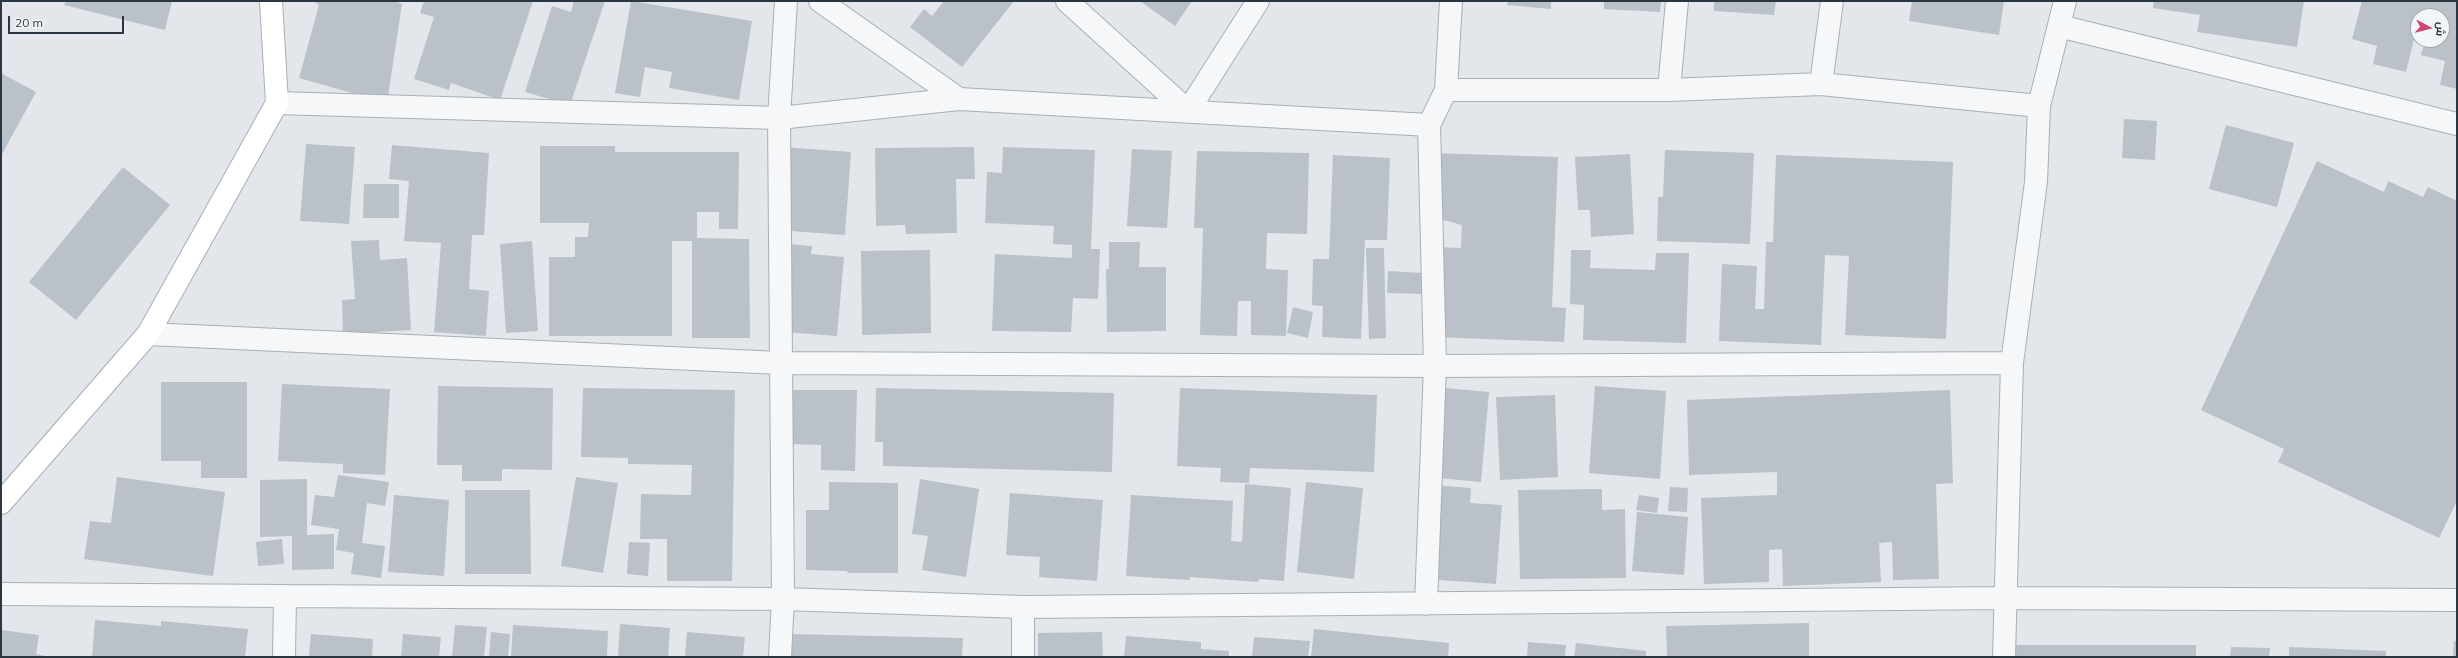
<!DOCTYPE html>
<meta charset="utf-8">
<style>
body{margin:0}
#map{position:relative;width:2458px;height:658px;overflow:hidden;background:#e3e7eb;font-family:Mulish,Cairo,sans-serif}
canvas{display:block}
.frame{position:absolute;inset:0;border:2px solid #2a3743;pointer-events:none}
.north{position:absolute;left:2410px;top:8px;width:40px;height:40px;box-sizing:border-box;background:#f2f6f8;border:1px solid #a2aab0;border-radius:50%;rotate:97deg;font-size:11px;font-weight:700;line-height:16px;text-align:center;color:#2a3743}
.north::after{content:'';display:block;margin:auto;width:14px;height:18px;background:#cf4871;clip-path:polygon(50% 0,100% 100%,50% 72%,0 100%)}
.scale{position:absolute;left:8px;top:16px;width:116px;height:18px;box-sizing:border-box;border:2px solid #2a3743;border-top:0;padding-left:5px;font-size:12px;line-height:14px;white-space:nowrap;color:#2a3743;-webkit-text-stroke:3px #f2f6f8;paint-order:stroke}
</style>
<div id="map">
<canvas width="2458" height="658"></canvas>
<div class="frame"></div>
<div class="north">ش</div>
<div class="scale">20 m</div>
</div>
<script>
const ctx = document.querySelector('canvas').getContext('2d');
ctx.lineJoin = 'round';
function fillPath(path, color) { ctx.fillStyle = color; ctx.fill(path, 'evenodd'); }
const shape = rows => new Path2D(rows.map(r => 'M' + r).join(''));
function stroke(path, color, width, dash) { ctx.strokeStyle = color; ctx.lineWidth = width; ctx.lineCap = dash ? 'butt' : 'round'; ctx.setLineDash(dash || []); ctx.stroke(path); }
fillPath(shape([
 [66,1,172,1,165,30,64,5],
 [314,1,394,1,402,4,387,103,299,78,319,5],
 [424,1,533,1,500,100,451,83,449,90,414,79,434,17,420,13],
 [574,1,605,1,570,105,525,92,552,6,571,12],
 [631,1,752,21,739,100,669,88,672,72,645,67,640,97,615,93],
 [944,1,1014,1,962,67,910,27,924,9,932,16],
 [1140,1,1192,1,1175,26],
 [1508,1,1551,1,1551,9,1507,5],
 [1604,1,1661,1,1660,12,1604,9],
 [1714,1,1776,1,1774,15,1714,11],
 [1912,1,2004,1,1999,35,1909,21],
 [2154,1,2304,1,2297,47,2197,32,2200,15,2153,8],
 [2362,1,2457,1,2457,89,2440,85,2445,61,2421,55,2425,40,2442,40,2442,16,2418,16,2418,31,2416,31,2406,72,2373,64,2377,46,2352,39],
 [1,73,36,92,1,156],
 [2124,119,2157,121,2155,160,2122,158],
 [2226,125,2294,143,2277,207,2209,189],
 [306,144,355,147,349,224,300,221],
 [392,145,489,153,484,235,472,235,469,289,489,291,486,336,434,332,441,243,404,241,409,181,389,179],
 [540,146,615,146,615,152,739,152,738,229,719,229,719,212,697,212,697,238,749,239,750,338,692,338,692,241,672,241,672,336,549,336,549,257,575,257,575,237,588,237,589,223,540,223],
 [782,147,851,152,845,235,776,230],
 [974,147,975,179,956,179,957,233,906,234,905,225,876,226,875,148],
 [1003,147,1095,150,1091,249,1100,249,1098,299,1073,298,1071,332,992,331,995,254,1072,258,1072,245,1053,244,1054,226,985,223,987,172,1002,173],
 [1132,149,1172,151,1167,228,1127,226],
 [1665,150,1754,153,1750,244,1657,241,1658,197,1663,197],
 [1197,151,1309,153,1307,234,1267,233,1266,269,1288,270,1286,336,1251,335,1251,301,1238,301,1237,336,1200,335,1203,228,1194,228],
 [1433,153,1558,157,1552,307,1566,308,1564,342,1433,337,1437,247,1461,248,1462,225,1436,218],
 [1630,154,1634,234,1591,237,1590,210,1578,210,1575,157],
 [1333,155,1390,158,1387,240,1365,240,1361,339,1322,337,1323,306,1312,305,1313,259,1329,259],
 [1776,155,1953,162,1946,339,1845,335,1849,256,1825,255,1821,345,1719,341,1722,264,1757,266,1755,309,1764,309,1766,242,1773,242],
 [2317,161,2384,192,2388,181,2423,197,2428,187,2457,201,2457,501,2439,538,2278,462,2284,449,2201,410],
 [123,167,170,205,76,320,29,282],
 [364,184,399,184,399,218,363,218],
 [379,240,380,260,407,258,411,330,343,334,342,300,355,299,351,241],
 [532,241,538,331,506,333,500,244],
 [1109,242,1140,242,1139,267,1166,267,1166,331,1107,332,1106,269,1109,269],
 [778,243,812,246,811,254,844,257,837,336,771,331],
 [1366,248,1384,248,1386,338,1369,339],
 [930,250,931,333,862,335,861,251],
 [1571,250,1591,250,1590,268,1655,270,1656,253,1689,253,1686,343,1583,340,1584,305,1570,304],
 [1388,271,1422,273,1422,294,1387,293],
 [1293,307,1313,312,1308,338,1287,333],
 [161,382,247,382,247,478,201,478,201,461,161,461],
 [282,384,390,389,385,475,343,473,343,464,278,461],
 [438,386,553,388,552,470,502,469,502,481,462,481,462,465,437,465],
 [1595,386,1666,391,1660,479,1589,473],
 [583,388,735,390,732,581,667,581,667,539,640,539,641,494,691,495,692,465,628,464,628,458,581,457],
 [876,388,1114,393,1112,472,883,466,883,442,875,442],
 [1180,388,1377,395,1374,472,1250,468,1249,483,1220,482,1221,468,1177,466],
 [1445,388,1489,392,1481,482,1438,478],
 [788,390,857,390,855,471,821,470,821,445,787,444],
 [1950,390,1953,483,1936,484,1939,579,1893,580,1892,542,1879,543,1881,582,1783,586,1782,549,1769,550,1769,582,1704,584,1701,498,1777,495,1777,472,1689,475,1687,400],
 [1555,395,1558,477,1500,480,1496,397],
 [338,475,389,482,385,506,367,503,362,543,385,546,381,578,351,574,354,553,336,550,339,529,311,525,315,495,334,497],
 [117,477,225,492,213,576,84,559,90,521,111,523],
 [576,477,618,483,603,573,561,566],
 [307,479,307,535,334,534,334,569,292,570,292,536,260,537,260,480],
 [920,479,979,489,966,577,922,570,928,536,912,534],
 [829,482,898,483,898,573,848,573,847,571,806,570,806,510,829,510],
 [1306,482,1363,488,1354,579,1297,572],
 [1245,484,1291,488,1284,581,1259,579,1258,582,1190,577,1190,580,1126,576,1131,495,1233,501,1231,541,1242,542],
 [1432,485,1471,488,1470,503,1502,505,1496,584,1425,579],
 [1670,487,1688,488,1687,512,1668,511],
 [1602,489,1602,510,1625,509,1626,578,1520,579,1518,490],
 [465,490,530,490,531,574,465,574],
 [1010,493,1103,500,1097,581,1039,577,1040,557,1006,555],
 [394,495,449,500,444,576,388,572],
 [1639,495,1659,498,1657,513,1636,510],
 [1637,512,1688,517,1684,575,1632,571],
 [282,539,284,564,258,566,256,542],
 [629,542,650,543,648,576,627,574],
 [95,620,161,626,161,621,248,629,245,657,92,657],
 [1809,623,1809,657,1667,657,1666,626],
 [620,624,670,628,668,657,618,657],
 [455,625,487,627,484,657,452,657],
 [513,625,608,631,607,657,511,657],
 [1314,629,1449,643,1448,657,1311,657],
 [1,630,39,635,36,654,49,657,1,657],
 [491,632,510,634,508,657,489,657],
 [687,632,745,637,743,657,685,657],
 [1102,632,1103,657,1038,657,1038,633],
 [311,634,373,639,372,657,309,657],
 [403,634,441,637,439,657,401,657],
 [792,634,963,638,962,657,791,657],
 [1126,636,1201,642,1201,649,1229,651,1229,657,1124,657],
 [1254,637,1310,641,1308,657,1252,657],
 [2454,641,2457,641,2457,657,2453,657],
 [1528,642,1566,645,1565,657,1527,657],
 [1576,643,1646,651,1646,657,1574,657],
 [2012,645,2196,645,2196,657,2011,657],
 [2231,647,2270,648,2269,657,2230,657],
 [2289,647,2386,651,2386,657,2289,657]
]), '#bac1c8');
const street = shape([
 [820,1,959,99],
 [1067,1,1188,111,1258,1],
 [2059,26,2457,124],
 [1821,84,1832,1],
 [1446,90,1669,90,1821,84,2039,106],
 [1669,90,1677,1],
 [277,103,779,118,959,99,1429,125],
 [148,334,780,363,1435,366,2012,363],
 [1,594,285,596,284,657],
 [285,596,783,599,1023,607,2006,598,2457,600],
 [1426,604,1435,366,1429,125,1446,90,1451,1],
 [1023,607,1023,657],
 [780,657,783,599,779,118,786,1],
 [2004,657,2012,363,2036,182,2039,106,2065,1]
]);
const secondary = shape([
 [1,503,148,334,277,103,271,1]
]);
stroke(street, '#a8afb5', 24);
stroke(secondary, '#a8afb5', 24);
stroke(street, '#f5f7f9', 22);
stroke(secondary, '#fff', 22);
</script>
